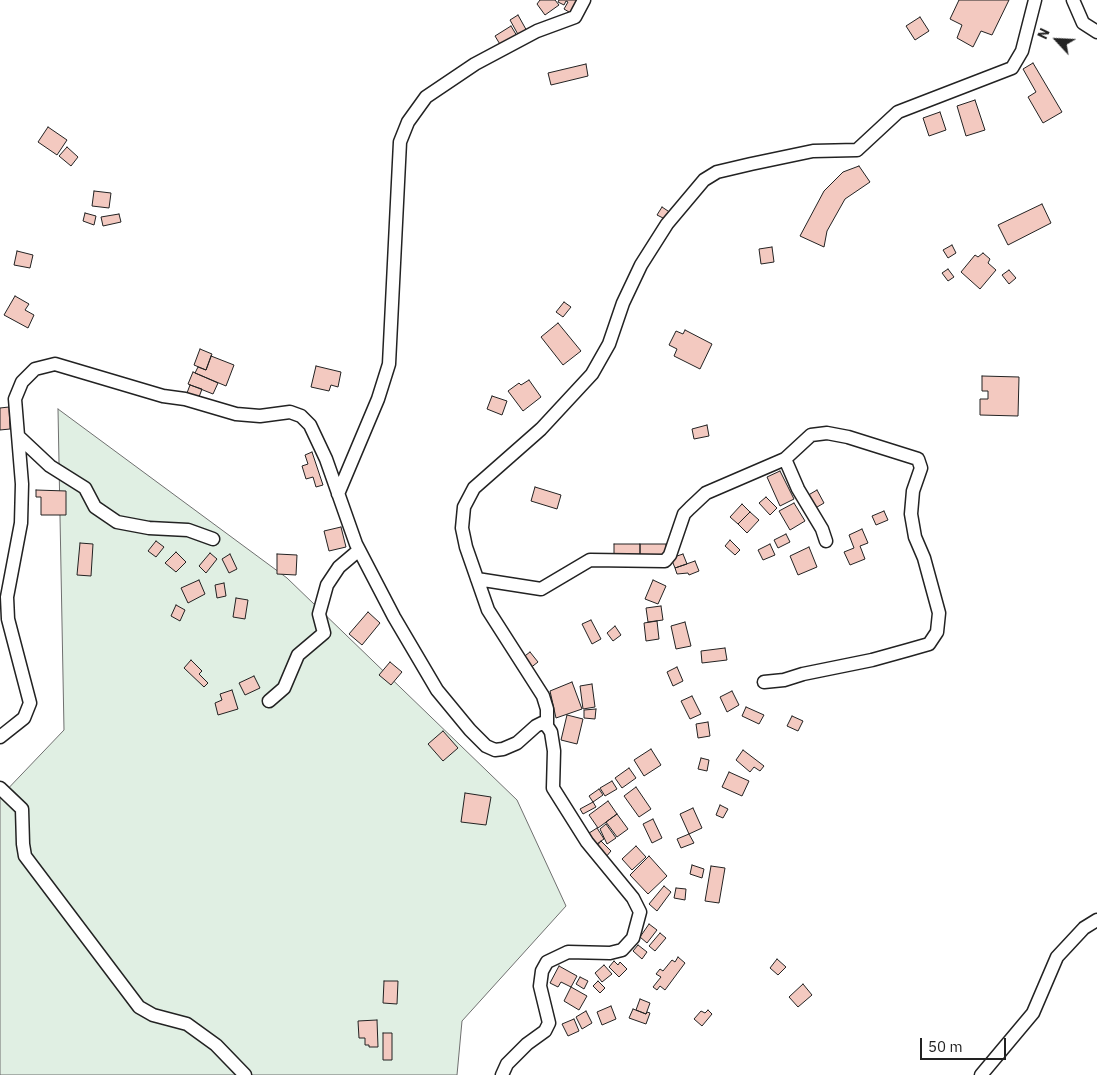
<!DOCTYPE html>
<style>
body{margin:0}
#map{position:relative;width:1097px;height:1075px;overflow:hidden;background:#fff;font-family:"IBM Plex Sans",sans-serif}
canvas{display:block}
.north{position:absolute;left:1032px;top:15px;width:50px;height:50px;-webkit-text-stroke:4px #fff;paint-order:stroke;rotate:295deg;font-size:14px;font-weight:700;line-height:20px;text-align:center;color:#222}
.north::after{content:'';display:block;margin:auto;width:18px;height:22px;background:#222;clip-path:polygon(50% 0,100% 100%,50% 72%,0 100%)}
.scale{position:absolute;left:920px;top:1038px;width:86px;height:22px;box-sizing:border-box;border:2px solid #222;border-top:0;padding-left:6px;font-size:15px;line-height:18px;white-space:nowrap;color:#222;-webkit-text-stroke:4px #fff;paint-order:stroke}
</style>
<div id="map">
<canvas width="1097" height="1075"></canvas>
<div class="north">N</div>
<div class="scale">50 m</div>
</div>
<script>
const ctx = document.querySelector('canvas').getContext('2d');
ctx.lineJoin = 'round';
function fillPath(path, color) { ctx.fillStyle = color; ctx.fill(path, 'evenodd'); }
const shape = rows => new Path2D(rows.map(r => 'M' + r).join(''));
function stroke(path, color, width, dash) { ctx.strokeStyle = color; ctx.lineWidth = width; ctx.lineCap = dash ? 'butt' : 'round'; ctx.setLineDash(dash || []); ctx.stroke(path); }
const green = shape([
 [58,409,287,578,517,800,566,906,462,1021,457,1075,0,1075,0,797,64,730,58,409]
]);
fillPath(green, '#e0efe3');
stroke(green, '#6f6f6f', 1);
const building = shape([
 [540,0,555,0,559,5,545,15,537,4,540,0],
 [559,0,583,0,574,15,564,9,568,2,566,1,564,5,558,2,559,0],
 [959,0,1009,0,992,35,981,31,973,47,957,38,962,25,950,19,959,0],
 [518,15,528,33,520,38,510,20,518,15],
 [920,17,929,31,915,40,906,26,920,17],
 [511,26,517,36,501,46,495,36,511,26],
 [1033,63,1062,112,1043,123,1028,97,1036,92,1023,69,1033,63],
 [586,64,588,76,551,85,548,73,586,64],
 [975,100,985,130,966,136,957,106,975,100],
 [940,112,946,130,929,136,923,118,940,112],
 [48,127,67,140,57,155,38,142,48,127],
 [67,147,78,157,71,166,59,156,67,147],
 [859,166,870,182,845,199,827,231,824,247,800,236,824,191,843,172,859,166],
 [94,191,111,193,109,208,92,206,94,191],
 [1042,204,1051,223,1008,245,998,225,1042,204],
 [662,207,671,213,667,220,657,215,662,207],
 [85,213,96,216,94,225,83,221,85,213],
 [119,214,121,222,103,226,101,217,119,214],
 [952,245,956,253,948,258,943,250,952,245],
 [772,247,774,262,761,264,759,249,772,247],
 [17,251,33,255,30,268,14,265,17,251],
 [983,253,990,259,988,263,996,270,980,289,961,272,975,255,978,257,983,253],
 [948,269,954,277,948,281,942,273,948,269],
 [1009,270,1016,278,1009,284,1002,275,1009,270],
 [15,296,29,304,25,310,34,315,28,328,4,315,15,296],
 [564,302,571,307,563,317,556,312,564,302],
 [558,323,581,351,563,365,541,337,558,323],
 [685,330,712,344,700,369,674,356,677,349,669,345,676,331,683,334,685,330],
 [200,349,212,354,206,370,194,365,200,349],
 [211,356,234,365,226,386,195,373,198,367,206,370,211,356],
 [316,366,341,372,338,387,331,385,329,391,311,387,316,366],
 [193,372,218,383,213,394,188,384,193,372],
 [982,376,1019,377,1018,416,980,415,980,399,988,399,988,391,982,391,982,376],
 [529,380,541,397,523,411,508,391,519,383,521,385,529,380],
 [190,385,202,389,199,397,187,393,190,385],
 [492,396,507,401,502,415,487,409,492,396],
 [9,407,10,429,0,430,0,408,9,407],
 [707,425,709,436,694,439,692,429,707,425],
 [312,452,323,485,316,487,313,477,306,479,302,466,308,464,305,455,312,452],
 [780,471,794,499,780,506,767,477,780,471],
 [535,487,561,495,557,509,531,501,535,487],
 [36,490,66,491,66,515,41,515,41,497,36,497,36,490],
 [817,490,824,503,812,510,805,497,817,490],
 [766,497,777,508,770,515,759,503,766,497],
 [794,503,805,521,790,530,779,511,794,503],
 [742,504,750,512,738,524,730,517,742,504],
 [884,511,888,520,876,525,872,516,884,511],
 [750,512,759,520,747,533,738,524,750,512],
 [341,527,346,547,329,551,324,531,341,527],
 [862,529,868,543,860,546,865,559,850,565,844,552,854,548,849,535,862,529],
 [786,534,790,542,778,548,774,540,786,534],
 [730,540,740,550,735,555,725,546,730,540],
 [156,541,164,547,156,557,148,551,156,541],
 [80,543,93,544,91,576,77,575,80,543],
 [614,544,640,544,640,557,614,557,614,544],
 [640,544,666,544,666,557,640,557,640,544],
 [770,544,775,555,763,560,758,550,770,544],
 [809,547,817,567,798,575,790,556,809,547],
 [176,552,186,562,176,572,165,563,176,552],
 [210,553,217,559,206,573,199,566,210,553],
 [230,554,237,569,229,573,222,559,230,554],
 [277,554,297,555,296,575,277,574,277,554],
 [683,554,687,564,675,568,671,558,683,554],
 [695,561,699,571,689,575,688,573,677,574,675,568,695,561],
 [199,580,205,594,188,603,181,588,199,580],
 [653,580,666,586,658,604,645,599,653,580],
 [224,583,226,596,217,598,215,585,224,583],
 [236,598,248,600,245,619,233,617,236,598],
 [176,605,185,610,180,621,171,616,176,605],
 [661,606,663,620,648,622,646,608,661,606],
 [368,612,380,623,362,645,349,634,368,612],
 [591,620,601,639,592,644,582,624,591,620],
 [657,621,659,639,646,641,644,623,657,621],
 [685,622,691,646,676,649,671,626,685,622],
 [615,626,621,635,613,641,607,633,615,626],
 [725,648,727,660,702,663,701,651,725,648],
 [530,652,538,662,529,669,521,659,530,652],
 [191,660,202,671,199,674,208,683,204,687,184,668,191,660],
 [390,662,402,672,391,685,379,675,390,662],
 [677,667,683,681,673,686,667,672,677,667],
 [254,676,260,688,245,695,239,683,254,676],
 [572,682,582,709,556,718,550,691,572,682],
 [592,684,595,707,583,709,580,686,592,684],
 [232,690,238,709,218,715,215,703,222,700,220,694,232,690],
 [732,691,739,705,727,712,720,697,732,691],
 [692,696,701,714,690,719,681,701,692,696],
 [746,707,764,715,759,724,742,716,746,707],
 [596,709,595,719,584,718,584,710,596,709],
 [567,715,583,719,577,744,561,740,567,715],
 [792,716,803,721,798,731,787,726,792,716],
 [708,722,710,736,698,738,696,724,708,722],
 [443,731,458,748,443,761,428,744,443,731],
 [651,749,661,765,644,776,634,760,651,749],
 [743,750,764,766,760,771,754,767,750,772,736,760,743,750],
 [701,758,709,760,707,771,698,769,701,758],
 [629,768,636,778,622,788,615,778,629,768],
 [729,772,749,781,742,796,722,787,729,772],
 [612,781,617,789,605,796,600,788,612,781],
 [636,787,651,809,639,817,624,796,636,787],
 [599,789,603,795,593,802,589,796,599,789],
 [465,793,491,797,486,825,461,822,465,793],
 [608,801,617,814,598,828,589,815,608,801],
 [593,802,596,807,583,814,580,809,593,802],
 [720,805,728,809,723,818,716,815,720,805],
 [693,808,702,828,689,834,680,814,693,808],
 [617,814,628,829,617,837,606,822,617,814],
 [653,819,662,838,652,843,643,824,653,819],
 [606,824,616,838,607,844,600,829,606,824],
 [597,828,604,839,594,846,586,835,597,828],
 [689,834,694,843,681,848,677,839,689,834],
 [601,841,611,851,605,858,595,848,601,841],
 [636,846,646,857,632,870,622,859,636,846],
 [649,856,667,876,648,894,630,875,649,856],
 [692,865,704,869,702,878,690,874,692,865],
 [711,866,725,868,719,903,705,901,711,866],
 [664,886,671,892,657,911,649,904,664,886],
 [676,888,686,889,685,900,674,898,676,888],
 [649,924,657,930,647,943,640,937,649,924],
 [660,933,666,938,655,951,649,946,660,933],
 [638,945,647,952,642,959,633,951,638,945],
 [678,957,685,963,665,990,660,986,657,990,653,987,661,977,656,974,660,969,663,971,672,960,675,962,678,957],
 [777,959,786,967,778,975,770,968,777,959],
 [614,961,618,965,620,962,627,969,619,977,609,967,614,961],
 [604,965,612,974,602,982,595,973,604,965],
 [559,966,577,976,571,987,561,982,558,987,550,983,559,966],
 [580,977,588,981,584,989,576,984,580,977],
 [384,981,398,981,397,1004,383,1003,384,981],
 [598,981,605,988,600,993,593,986,598,981],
 [803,984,812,995,798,1007,789,997,803,984],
 [571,987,587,996,579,1010,564,1001,571,987],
 [640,999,650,1003,646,1014,636,1010,640,999],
 [611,1006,616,1019,602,1025,597,1012,611,1006],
 [633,1009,646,1014,647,1012,650,1013,646,1024,629,1018,633,1009],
 [708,1010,712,1014,702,1026,694,1019,701,1011,705,1013,708,1010],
 [586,1011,592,1023,582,1029,576,1017,586,1011],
 [574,1019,579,1031,568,1036,562,1024,574,1019],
 [377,1020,378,1047,369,1047,369,1045,365,1045,365,1038,359,1038,358,1021,377,1020],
 [383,1033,392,1033,392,1060,383,1060,383,1033]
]);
fillPath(building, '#f3c9c0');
stroke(building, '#222', 1);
const minor = shape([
 [1073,0,1083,23,1097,32],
 [18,436,50,466,85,488,95,507,117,522,149,528,188,530,213,539],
 [785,459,798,489,822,529,826,541],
 [338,494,378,399,389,364,400,142,408,122,426,97,475,64,537,31,575,17,584,0],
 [477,579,541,589,590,560,665,561,670,555,684,514,690,508,706,493,785,459,811,435,827,433,848,437,918,459,921,468,913,491,911,514,915,537,924,558,939,613,937,632,929,644,908,650,872,660,803,674,784,680,764,682],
 [269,701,284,688,298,655,324,633,319,614,327,585,339,567,359,550],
 [547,726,547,709,543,696,488,610,466,547,462,528,464,507,474,488,541,429,592,374,609,344,623,303,641,265,667,224,704,180,717,172,751,164,813,151,857,150,898,112,1012,68,1022,51,1035,0],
 [0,737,24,718,30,703,8,619,7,597,21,523,22,484,15,399,22,382,35,369,55,364,163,396,185,399,236,414,260,416,290,412,301,416,310,425,326,459,356,544,394,617,437,690,470,730,486,746,495,750,503,749,517,743,536,726,542,723,547,726,551,732,554,751,553,788,587,842,633,898,640,912,633,938,622,950,610,953,568,952,547,962,542,971,540,986,549,1023,545,1031,527,1044,507,1064,502,1075],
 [0,788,22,809,23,844,25,856,139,1007,153,1015,187,1024,216,1045,245,1075],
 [981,1075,1033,1013,1057,957,1084,928,1097,920]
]);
stroke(minor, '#222', 15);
stroke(minor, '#fff', 12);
</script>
